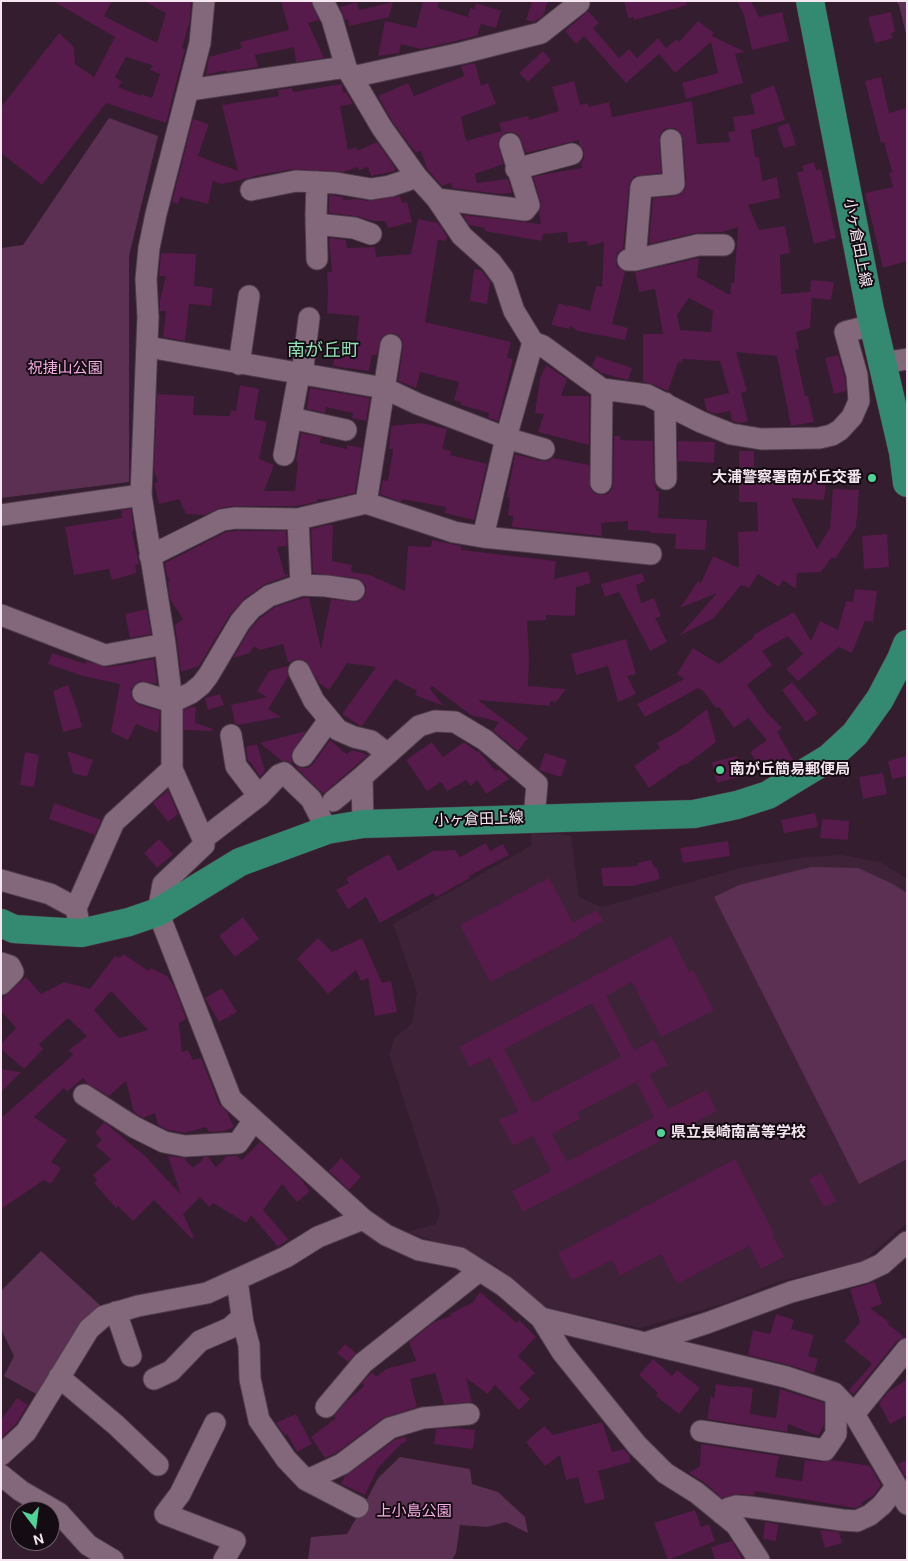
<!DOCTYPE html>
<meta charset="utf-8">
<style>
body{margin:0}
#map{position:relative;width:908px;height:1561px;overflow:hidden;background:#331d2e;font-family:"DM Sans",sans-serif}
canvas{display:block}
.frame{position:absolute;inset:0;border:2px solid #f5e6f1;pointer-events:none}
.north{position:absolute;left:10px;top:1501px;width:50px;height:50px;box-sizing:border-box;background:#150b12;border:1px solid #6f636b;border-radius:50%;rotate:165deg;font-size:14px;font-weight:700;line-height:20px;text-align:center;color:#f5e6f1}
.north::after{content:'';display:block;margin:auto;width:18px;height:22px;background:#51d397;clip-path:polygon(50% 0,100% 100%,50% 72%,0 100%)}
</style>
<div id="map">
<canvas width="908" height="1561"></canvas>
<div class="frame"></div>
<div class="north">N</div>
</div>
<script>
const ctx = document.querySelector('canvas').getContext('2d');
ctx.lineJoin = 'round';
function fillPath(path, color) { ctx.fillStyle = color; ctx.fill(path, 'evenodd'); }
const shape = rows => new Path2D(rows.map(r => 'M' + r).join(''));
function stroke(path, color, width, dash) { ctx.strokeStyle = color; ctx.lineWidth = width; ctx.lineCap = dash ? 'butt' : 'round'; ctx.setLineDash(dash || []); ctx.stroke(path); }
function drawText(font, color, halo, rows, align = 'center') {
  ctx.font = font + ' "DM Sans","Noto Sans JP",sans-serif'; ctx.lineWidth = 4; ctx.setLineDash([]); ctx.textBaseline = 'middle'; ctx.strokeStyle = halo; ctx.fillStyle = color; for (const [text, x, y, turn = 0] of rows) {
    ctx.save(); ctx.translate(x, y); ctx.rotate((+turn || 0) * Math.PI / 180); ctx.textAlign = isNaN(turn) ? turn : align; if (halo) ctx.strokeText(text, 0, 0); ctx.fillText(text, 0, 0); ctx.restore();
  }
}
fillPath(shape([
 [531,833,571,835,579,897,602,907,740,868,806,857,842,855,880,862,907,879,907,1223,862,1262,777,1282,726,1303,640,1328,539,1306,497,1266,475,1255,407,1232,436,1224,440,1211,389,1055,394,1038,412,1023,417,992,393,924,532,845]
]), '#3e2238');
fillPath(shape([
 [896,1,907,1,907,38,899,5],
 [109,118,158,136,129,256,129,482,1,498,1,248,23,245],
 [811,867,858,868,891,883,907,893,907,1159,859,1184,714,897,739,885],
 [41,1251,102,1307,36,1394,4,1376,14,1356,1,1329,1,1291],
 [400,1457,470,1469,472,1484,498,1492,525,1517,528,1533,506,1522,487,1527,460,1525,456,1553,452,1560,308,1560,311,1537,347,1534,365,1503,378,1478]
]), '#5c3053');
fillPath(shape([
 [53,1,112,1,104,16,157,43,166,13,144,1,191,1,190,20,182,48,185,49,166,123,106,103,42,185,1,153,1,107,59,33,74,47,75,64,94,77,115,37],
 [126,57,152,65,150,70,160,74,152,98,141,94,141,96,118,87,122,82,115,77],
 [281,1,311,1,319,20,308,23,324,58,296,62,294,47,255,55,258,67,226,72,226,70,206,75,209,57,242,48,240,42,289,30],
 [423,1,439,1,438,8,468,17,470,8,474,9,476,3,501,11,496,28,481,24,477,36,421,49,401,44,399,53,378,56,385,21,416,28],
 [532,1,548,1,543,16,533,22,526,20],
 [624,1,686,1,687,5,634,20,634,17,628,18],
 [737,1,751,1,759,17,782,12,789,41,752,50,744,15],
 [357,2,359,10,393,2,389,17,349,26,348,19,345,20,340,7],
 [588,11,599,23,593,28,619,58,629,49,637,58,658,38,666,48,677,39,679,42,698,21,714,33,712,36,745,52,735,54,743,83,686,99,682,83,718,73,711,42,675,73,659,54,626,83,584,36,576,44,565,31],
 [891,12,895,32,891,33,893,38,875,43,868,17],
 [543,51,551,60,528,82,519,73],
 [475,63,481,86,488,83,496,104,461,117,466,141,502,131,499,123,528,116,529,120,559,111,552,87,574,81,580,105,587,103,589,107,609,102,612,117,692,101,697,144,730,142,728,132,735,131,733,117,755,114,750,95,774,85,785,120,751,130,755,157,759,157,762,181,777,177,780,198,748,205,759,230,785,226,790,253,780,255,781,294,810,292,811,280,834,282,831,300,812,298,810,328,796,332,799,350,795,349,805,396,808,396,814,422,791,426,777,356,736,352,747,391,741,393,748,421,740,423,732,421,730,411,716,414,707,411,704,399,729,393,720,361,682,359,682,362,678,362,668,391,652,384,643,382,643,334,663,334,655,289,639,292,635,272,699,258,697,277,730,295,731,283,734,283,738,227,722,232,695,233,649,244,653,198,676,196,681,194,685,189,686,183,683,139,681,133,676,129,670,128,664,129,660,135,659,141,661,173,635,176,631,180,629,186,623,249,617,253,616,260,617,267,625,272,612,324,628,328,625,340,578,331,570,326,569,329,551,325,559,303,568,307,569,305,590,311,596,286,602,287,604,242,588,246,587,241,568,243,567,232,543,234,542,241,484,231,485,228,469,225,463,215,541,224,539,212,541,202,533,177,551,173,582,168,581,163,584,158,584,151,579,144,579,140,526,153,519,135,513,132,506,132,501,136,498,142,503,164,475,174,477,183,508,179,512,193,500,194,452,188,451,183,442,186,427,169,421,151,415,152,392,121,378,96,408,83,414,96,464,76,461,66],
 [689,298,713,311,711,332,680,330,677,315],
 [881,77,889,113,907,108,907,261,883,268,865,193,893,187,889,173,892,172,884,142,881,143,865,81],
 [342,84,343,93,346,92,353,104,340,106,348,150,356,147,357,151,377,142,394,166,395,171,371,176,368,167,359,170,358,167,343,172,294,169,253,176,254,177,222,184,213,181,208,204,180,197,178,204,172,202,193,119,209,124,198,156,238,171,222,105,279,96,278,90,292,88,293,92],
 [789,123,796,145,784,148,777,127],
 [814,162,816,170,821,169,836,238,814,244,797,172,804,171,802,166],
 [329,195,343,197,343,200,357,199,369,201,400,196,402,203,407,202,412,222,388,228,385,221,373,221,356,216,329,213],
 [418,219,438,223,447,236,446,241,438,240,425,322,511,342,507,358,513,359,498,421,488,418,489,413,461,405,461,402,454,400,459,382,420,372,416,388,398,381,403,346,402,340,398,335,393,333,386,334,381,338,377,355,372,355,369,371,333,366,336,344,356,347,359,316,327,313,328,292,327,272,332,272,329,238,346,240,347,248,375,247,376,257,411,254],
 [161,253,196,254,194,286,213,288,211,306,189,304,185,341,163,337,166,311,160,311,160,300,166,276,159,276],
 [474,269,481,270,490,282,487,304,470,301],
 [838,355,845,377,846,391,834,394,825,358],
 [596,356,632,368,628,380,601,373,592,366],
 [546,365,567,379,561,396,589,396,589,445,538,432,544,414,535,413,540,379],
 [240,385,259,389,254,419,267,422,259,459,274,465,264,491,295,491,298,462,296,462,301,433,321,437,320,443,347,449,347,445,362,448,355,493,328,499,317,499,317,502,297,506,233,506,220,508,205,515,186,514,179,499,159,504,154,483,158,482,154,470,157,394,194,396,193,415,230,416,231,410,236,411],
 [310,388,370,398,366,421,352,418,353,413,326,407,325,413,307,409],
 [422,423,447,429,442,449,451,451,450,455,487,464,474,520,445,513,446,507,402,499,401,502,380,494,383,480,388,481,393,449,389,449,391,426],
 [614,436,620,436,620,440,653,441,654,479,656,491,659,491,658,518,707,520,705,550,675,549,676,534,650,533,650,531,628,530,628,521,601,523,602,536,512,527,513,516,508,515,510,497,507,497,515,454,541,461,547,461,553,458,589,465,590,489,595,494,601,495,608,494,612,489,613,484],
 [678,441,715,442,714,463,678,461],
 [739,451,754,451,754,475,826,482,824,500,791,498,817,549,830,528,833,489,859,490,856,527,835,559,832,557,821,572,797,573,796,589,783,580,779,587,758,574,749,588,741,585,714,618,679,636,717,593,680,608,698,581,701,583,713,556,739,568,738,532,758,531,757,502,739,502],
 [131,509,134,531,132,532,139,564,135,565,137,573,112,580,109,569,74,575,65,527,122,518,121,510],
 [327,525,333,525,332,561,352,565,351,572,370,575,405,591,408,546,431,547,432,540,461,546,461,550,556,561,554,579,588,571,591,583,576,587,575,616,546,615,546,620,527,621,529,656,528,686,566,689,556,702,550,701,550,706,478,700,528,738,518,751,493,731,499,722,471,715,432,686,430,689,444,706,415,695,417,691,395,679,362,726,359,725,342,714,376,667,347,663,329,690,319,683,306,661,299,659,294,660,290,663,288,662,283,644,260,650,254,646,250,653,233,658,250,629,260,618,275,607,303,598,309,598,321,649,331,599,353,602,359,601,364,597,366,591,366,586,361,580,356,578,313,573,311,529],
 [236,531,286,531,287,546,277,547,285,575,288,574,288,576,265,584,244,599,229,616,199,666,181,672,175,625,183,619,170,599,168,582,170,581,167,576,165,563,226,532],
 [887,534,889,567,864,569,862,536],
 [642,573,645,581,636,585,641,603,654,598,661,616,655,618,667,642,650,651,619,592,605,597,601,584],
 [855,589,877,591,873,622,865,621,852,653,839,647,798,681,786,669,803,654,788,636,762,651,772,665,747,685,768,714,782,728,777,732,794,761,788,764,783,758,776,762,774,759,760,768,750,752,767,740,748,718,734,728,719,707,716,708,703,691,698,688,645,717,637,704,684,679,677,674,693,648,719,664,754,637,753,635,794,612,811,641,820,621,838,630,846,601,853,602],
 [147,609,151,634,130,638,125,614],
 [626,639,636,674,627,676,636,694,618,702,608,666,576,675,571,654],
 [52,653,86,664,86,661,107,667,136,663,136,662,154,659,157,684,140,681,135,684,131,689,131,695,134,701,139,705,160,711,158,733,136,724,128,740,111,732,120,684,83,676,48,664],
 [288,666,287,671,288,677,268,709,281,717,238,725,235,723,231,705,267,697,257,691,269,671],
 [792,682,818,713,806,722,782,690],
 [68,685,77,709,82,727,63,732,53,691],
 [220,694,224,705,208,710,205,698],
 [191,707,196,707,195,723,213,729,212,731,184,730,184,710],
 [707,709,716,742,687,764,682,765,649,788,634,766,660,748,657,743,677,732],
 [306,731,291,754,292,762,295,766,301,768,308,768,313,764,330,740,346,754,353,750,368,755,323,794,293,764,287,761,282,761,260,743],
 [432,742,443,757,464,742,477,752,478,751,496,771,499,769,509,779,486,794,477,780,471,786,466,780,447,791,441,782,427,791,406,760],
 [257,744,265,771,260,777,250,761,248,761,246,747],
 [67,751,93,760,87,777,73,773],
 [25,752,39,755,34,787,20,785],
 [545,753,567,760,561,777,539,770],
 [737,756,742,776,717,783,712,762],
 [907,756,907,776,892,779,888,761],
 [883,773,887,794,863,799,859,777],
 [168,790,178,814,168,822,153,803],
 [54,803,101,820,95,835,49,819],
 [815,813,818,827,784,833,781,820],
 [822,819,849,821,848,840,820,838],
 [159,839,173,854,157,868,144,853],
 [728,841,730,856,683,863,680,848],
 [486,843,490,851,503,844,509,855,469,876,470,878,436,897,433,893,380,923,366,897,348,909,336,890,349,883,346,878,389,854,398,871,433,851,455,850,460,857],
 [651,860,654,867,657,868,660,879,633,886,603,886,601,868,637,866,637,863],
 [549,878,573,923,597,910,603,921,578,934,579,936,490,982,460,925],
 [243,917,259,939,235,957,219,936],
 [671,936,689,972,693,970,714,1010,661,1037,632,982,606,996,634,1050,654,1040,668,1065,649,1074,668,1109,706,1090,717,1111,523,1212,512,1191,551,1171,533,1136,513,1146,499,1120,518,1111,490,1057,470,1067,459,1047],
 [592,1003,621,1057,533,1103,504,1049],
 [636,1082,654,1117,567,1162,552,1134,580,1119,577,1113],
 [318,938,332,952,362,938,382,983,391,981,397,1012,375,1016,368,978,361,981,356,970,328,994,297,959],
 [123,954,149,971,151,968,167,976,174,986,186,1019,179,1023,182,1052,188,1050,193,1060,201,1058,219,1104,227,1112,234,1127,224,1131,209,1132,206,1127,185,1133,168,1130,158,1125,155,1113,143,1118,134,1112,126,1081,109,1096,88,1084,83,1078,67,1092,64,1088,34,1117,67,1140,51,1162,61,1168,51,1184,44,1180,1,1209,1,1118,73,1055,69,1050,87,1036,68,1018,39,1044,43,1049,24,1069,1,1049,1,1044,16,1028,1,1011,1,999,26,977,41,994,64,982,90,989,115,956,120,958],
 [111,991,148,1030,119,1038,94,1010],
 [222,988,237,1012,219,1022,205,998],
 [1,1069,21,1072,1,1092],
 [104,1122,145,1156,181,1195,168,1156,184,1158,193,1168,205,1157,208,1157,216,1167,227,1156,237,1156,242,1160,260,1142,300,1178,310,1191,297,1202,282,1184,263,1210,288,1239,278,1247,251,1215,246,1223,213,1203,209,1207,200,1197,183,1214,194,1237,192,1239,154,1200,133,1221,118,1206,116,1208,94,1183,97,1180,93,1175,111,1159,96,1146,102,1139,95,1133],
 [341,1158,361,1177,349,1190,329,1171],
 [735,1159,774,1233,772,1234,784,1257,761,1269,749,1246,677,1284,661,1254,620,1276,612,1260,572,1280,558,1253],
 [821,1173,836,1201,824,1207,809,1179],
 [875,1282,882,1304,870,1308,889,1322,888,1324,904,1337,897,1341,853,1395,849,1390,872,1364,844,1341,860,1322,850,1289],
 [480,1292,517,1323,519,1320,536,1337,518,1356,535,1373,519,1388,530,1399,519,1410,495,1385,488,1394,466,1378,472,1402,444,1404,435,1373,410,1379,417,1407,383,1418,336,1453,325,1458,311,1437,336,1418,334,1416,347,1401,364,1386,362,1383,372,1372,376,1377,386,1369,416,1361,409,1342,434,1322,451,1316,450,1314,473,1302],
 [776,1314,794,1320,791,1329,814,1335,808,1356,818,1359,814,1373,789,1365,748,1355,753,1330,770,1334],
 [345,1344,356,1353,348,1362,337,1353],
 [653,1359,672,1376,677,1370,700,1388,679,1414,656,1396,658,1393,639,1375],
 [907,1379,907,1415,890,1424,879,1403,888,1392],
 [716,1384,735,1387,735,1386,753,1388,750,1414,776,1418,780,1389,824,1403,824,1425,818,1436,788,1424,787,1432,707,1419,711,1396,714,1399],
 [17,1398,28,1405,16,1424,1,1438,1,1420],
 [296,1414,312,1444,297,1452,287,1434,285,1435,276,1423],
 [602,1422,612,1452,624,1449,629,1455,631,1462,598,1471,605,1499,585,1504,578,1477,566,1480,560,1455,545,1466,526,1442,544,1426,553,1435],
 [456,1428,475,1430,473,1449,434,1444,436,1429],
 [405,1437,407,1441,401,1444,378,1468,365,1495,341,1484,345,1476,396,1439],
 [701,1444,779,1456,775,1477,802,1481,805,1460,824,1462,832,1460,870,1466,881,1485,874,1495,861,1503,862,1505,855,1508,755,1491,754,1495,737,1494,722,1498,705,1483,689,1473,700,1466],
 [907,1460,907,1476,905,1476,898,1464],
 [695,1510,701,1527,709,1524,715,1541,668,1560,654,1523],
 [765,1522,778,1524,776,1541,763,1539],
 [820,1530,839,1532,842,1543,825,1548],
 [732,1541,743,1560,715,1560,711,1547]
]), '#561a4b');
const minor = shape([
 [204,1,200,43,156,214,149,248,146,279,148,317,141,495,165,644,172,702,172,769,203,839,259,796,279,775,284,773,311,799,327,830],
 [323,1,332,19,346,67,382,128,417,177,437,199,462,236,491,262,503,278,514,311,533,342,543,346,602,389,647,395,701,422,731,434,761,439,819,438,832,435,840,430,852,417,859,401,857,375,845,332,873,325],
 [352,77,462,53,541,33,579,3],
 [189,90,346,67],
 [516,169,572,154],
 [251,190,296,181,336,183,371,189,390,186,417,177],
 [437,199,525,210,529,205,510,144],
 [316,224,354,228,371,234],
 [317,259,316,214,317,182],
 [628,260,635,260,698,245,724,245],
 [635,260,641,187,674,184,671,140],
 [148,347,384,388,418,404,506,438,544,449],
 [882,363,907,359],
 [239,364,249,296],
 [302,375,309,318],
 [665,403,666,479],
 [291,418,346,430],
 [284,455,299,375],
 [601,483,602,389],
 [366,503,391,345],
 [1,515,141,495],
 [298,519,301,585],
 [483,537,506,438,533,342],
 [150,556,222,520,235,518,298,519,366,503,454,532,483,537,651,554],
 [1,615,105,655,165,644],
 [299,671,314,701,338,730,354,737,371,741,388,754],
 [143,693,172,702,191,693,201,685,208,676,240,622,251,609,269,596,301,585,326,586,354,590],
 [231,735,236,766,259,796],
 [303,756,329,720],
 [333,801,362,777],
 [363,824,362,777,419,726,435,721,455,722,485,740,537,784,534,819],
 [203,839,204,845,163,884,158,912,231,1099,363,1219,386,1235,419,1250,460,1258,504,1286,541,1318,562,1352,637,1445,665,1473,697,1493,736,1525,759,1560],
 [1,880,50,894,76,908],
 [81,933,76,908,114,822,172,769],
 [1,963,10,966,13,972,1,984],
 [84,1095,134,1127,164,1142,185,1146,238,1143,254,1120],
 [237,1280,243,1323,249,1345,250,1379,259,1420,286,1459,306,1480,358,1507],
 [116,1312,131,1356],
 [541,1318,786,1377,834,1393,854,1414,907,1504],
 [645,1343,707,1323,791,1292,865,1272,882,1264,907,1242],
 [59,1377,116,1425,158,1465],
 [154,1379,171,1371,200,1341,230,1328,242,1317],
 [326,1407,363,1363,479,1271],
 [854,1414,907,1349],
 [215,1423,180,1494,165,1514,235,1541,224,1560],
 [701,1431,825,1450,836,1434,836,1395],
 [1,1455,26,1432,89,1329,104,1316,138,1306,207,1293,286,1257,318,1237,363,1219],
 [1,1475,21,1491,59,1513,88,1545,113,1560],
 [306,1480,316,1476,342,1464,390,1428,423,1418,469,1414],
 [722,1514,729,1508,736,1506,749,1507,842,1520,857,1521,870,1515,882,1505,896,1487]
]);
const major = shape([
 [810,1,870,310,903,452,907,483],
 [1,923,14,929,81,933,129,922,158,912,240,862,327,830,363,824,694,814,737,805,768,795,829,758,855,734,880,699,901,659,907,644]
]);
stroke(minor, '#4f3c4b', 23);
stroke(major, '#4f3c4b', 29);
stroke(minor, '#83687c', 21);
stroke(major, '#348a71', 28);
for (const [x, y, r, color] of [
 [872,478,5,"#51d397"],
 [720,770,5,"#51d397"],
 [661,1133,5,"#51d397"]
]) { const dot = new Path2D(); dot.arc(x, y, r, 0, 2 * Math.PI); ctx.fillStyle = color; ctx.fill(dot); stroke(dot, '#150b12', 2); }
drawText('15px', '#f5e6f1', '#150b12', [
 ["小ヶ倉田上線",857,243,79],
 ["小ヶ倉田上線",479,820,-2]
]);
drawText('15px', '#f6ade4', '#150b12', [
 ["祝捷山公園",65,369],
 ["上小島公園",414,1512]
]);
drawText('bold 15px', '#f5e6f1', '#150b12', [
 ["大浦警察署南が丘交番",862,478,"right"],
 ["南が丘簡易郵便局",730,770],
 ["県立長崎南高等学校",671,1133]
], 'left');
drawText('18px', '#90e1b6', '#150b12', [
 ["南が丘町",323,351]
]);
</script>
